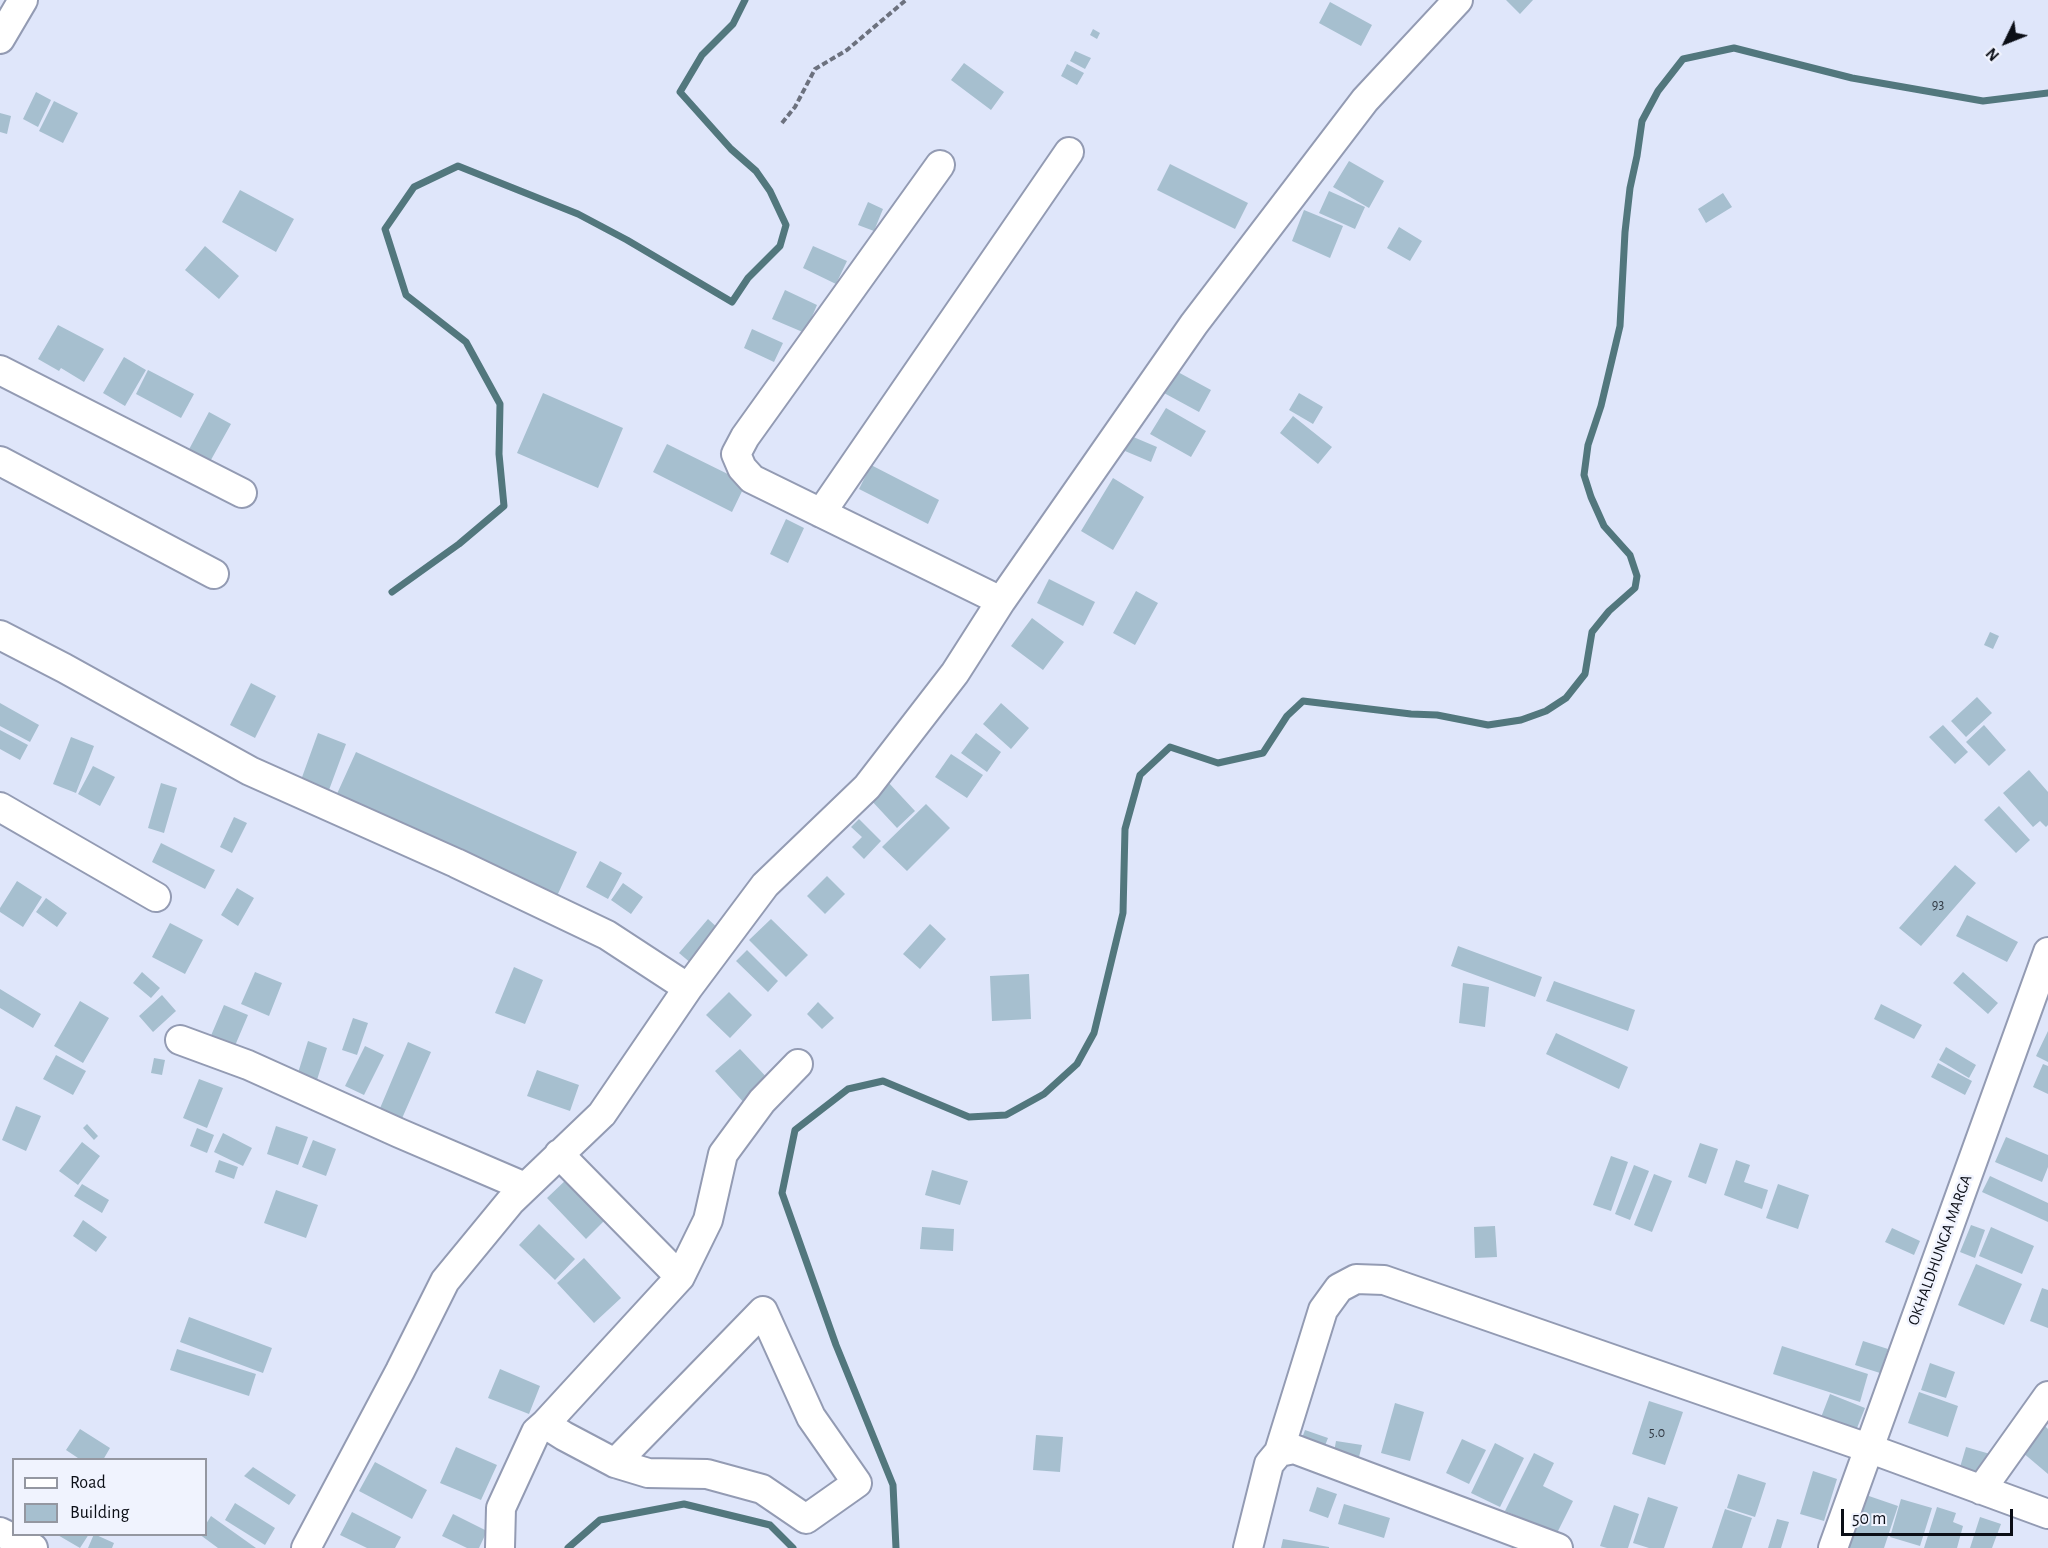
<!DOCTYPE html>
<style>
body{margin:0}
#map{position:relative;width:2048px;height:1548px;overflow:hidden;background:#dfe6fa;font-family:"Alegreya Sans",sans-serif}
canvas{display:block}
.legend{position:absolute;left:12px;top:1458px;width:195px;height:78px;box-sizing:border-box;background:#f0f3fe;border:2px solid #9497a1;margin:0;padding:8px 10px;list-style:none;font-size:18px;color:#0b0e16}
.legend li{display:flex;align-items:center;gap:12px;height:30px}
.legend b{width:30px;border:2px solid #9497a1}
.north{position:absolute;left:1976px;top:12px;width:60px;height:60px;-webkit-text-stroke:4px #f0f3fe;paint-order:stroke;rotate:227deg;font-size:16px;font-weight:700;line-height:24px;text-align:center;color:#0b0e16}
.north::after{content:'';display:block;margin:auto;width:21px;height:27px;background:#0b0e16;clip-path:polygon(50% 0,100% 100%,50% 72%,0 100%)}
.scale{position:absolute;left:1841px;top:1509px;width:172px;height:27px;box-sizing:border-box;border:3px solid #0b0e16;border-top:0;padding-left:8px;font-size:18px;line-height:21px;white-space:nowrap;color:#0b0e16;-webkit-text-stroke:4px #f0f3fe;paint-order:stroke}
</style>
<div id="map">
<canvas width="2048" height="1548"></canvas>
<ul class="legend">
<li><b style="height:8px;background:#fff"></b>Road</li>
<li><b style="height:16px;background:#a6bfcf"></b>Building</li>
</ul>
<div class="north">N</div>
<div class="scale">50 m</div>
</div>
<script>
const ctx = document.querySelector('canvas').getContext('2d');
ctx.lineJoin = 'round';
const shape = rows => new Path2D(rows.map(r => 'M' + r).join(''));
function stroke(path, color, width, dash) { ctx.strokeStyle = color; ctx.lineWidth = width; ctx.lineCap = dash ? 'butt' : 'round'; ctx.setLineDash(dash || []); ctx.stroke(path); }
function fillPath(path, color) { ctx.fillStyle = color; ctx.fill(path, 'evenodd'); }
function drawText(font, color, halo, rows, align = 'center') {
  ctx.font = font + ' "Alegreya Sans",sans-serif'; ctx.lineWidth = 5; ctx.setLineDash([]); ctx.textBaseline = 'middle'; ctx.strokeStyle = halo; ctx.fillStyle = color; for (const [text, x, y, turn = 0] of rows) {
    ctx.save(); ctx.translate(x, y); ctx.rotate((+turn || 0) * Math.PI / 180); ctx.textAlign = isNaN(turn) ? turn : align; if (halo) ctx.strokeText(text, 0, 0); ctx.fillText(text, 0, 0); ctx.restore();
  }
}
stroke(shape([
 [392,592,459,544,504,506,499,454,500,404,466,342,406,295,385,229,414,187,458,166,578,214,627,240,732,302,748,278,780,246,786,225,770,191,756,171,731,149,680,92,702,55,733,24,745,0],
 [568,1548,600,1520,684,1504,770,1525,793,1548],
 [896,1548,893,1485,836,1345,782,1193,795,1130,848,1089,883,1081,969,1117,1006,1115,1044,1094,1077,1064,1094,1033,1123,913,1125,829,1140,775,1170,747,1218,763,1263,753,1287,716,1303,701,1411,714,1437,715,1488,725,1521,720,1546,711,1566,698,1585,674,1592,632,1609,611,1635,588,1637,576,1630,555,1604,526,1591,497,1584,475,1588,445,1601,406,1620,326,1625,232,1630,188,1637,156,1642,121,1658,91,1683,59,1734,48,1852,78,1983,101,2048,93]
]), '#52777d', 7);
fillPath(shape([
 [1506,0,1533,0,1520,14],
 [1330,2,1372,25,1361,46,1319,23],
 [1093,29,1100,33,1097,39,1090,35],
 [1075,51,1091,58,1085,69,1070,61],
 [964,63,1004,92,991,110,951,80],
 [1067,64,1084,73,1077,85,1061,76],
 [36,92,51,100,38,127,23,119],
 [54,101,78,113,63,143,39,131],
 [0,113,11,116,7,134,0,132],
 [1349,161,1384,181,1369,208,1333,187],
 [1170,164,1248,203,1235,229,1157,190],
 [240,190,294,219,276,252,222,222],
 [1329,191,1365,207,1355,229,1319,213],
 [1723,193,1732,207,1706,223,1698,209],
 [868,202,883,209,874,231,858,225],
 [1304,210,1343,226,1330,258,1292,241],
 [1399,227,1422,241,1410,261,1387,248],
 [205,246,239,276,219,299,185,270],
 [813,246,847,261,836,284,803,268],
 [785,290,817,305,805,333,772,319],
 [58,325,104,349,84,382,61,368,59,371,38,359],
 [752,329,783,343,774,362,744,348],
 [124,357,146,370,125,406,103,393],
 [148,370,194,394,181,418,136,394],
 [1176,371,1211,390,1199,412,1164,393],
 [543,393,623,428,598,488,517,453],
 [1299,393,1323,407,1313,424,1289,410],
 [1166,408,1206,431,1191,457,1150,434],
 [209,412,231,424,207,467,186,455],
 [1293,416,1332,447,1318,464,1280,433],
 [1131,436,1157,447,1151,462,1125,451],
 [667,444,746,483,732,512,653,472],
 [871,465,939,500,928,524,859,489],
 [1113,478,1144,497,1113,550,1081,531],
 [786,519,804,528,788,563,770,554],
 [1049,579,1095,602,1083,626,1037,603],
 [1136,591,1158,603,1135,645,1113,633],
 [1032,618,1064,642,1043,670,1011,646],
 [1990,632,1999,636,1993,649,1984,645],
 [251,683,276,696,255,738,230,725],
 [1977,697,1992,713,1966,737,1951,721],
 [0,703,39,725,30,742,0,726],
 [1001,703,1029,728,1011,749,983,724],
 [1943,725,1968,752,1955,764,1929,737],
 [1984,725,2006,750,1989,766,1966,742],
 [0,730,28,745,20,760,0,749],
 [318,733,346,744,329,790,301,780],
 [976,733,1001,752,987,772,961,753],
 [71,737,94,746,76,793,53,784],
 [356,752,577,852,557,896,336,796],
 [951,754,983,775,967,798,935,777],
 [93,766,115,777,100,806,78,794],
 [2029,770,2048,792,2048,825,2046,827,2040,821,2033,827,2003,793],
 [888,782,915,811,897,828,870,799],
 [161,783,177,788,164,833,148,828],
 [926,804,950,828,907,871,882,847],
 [1999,806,2030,840,2016,853,1984,820],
 [234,817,247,823,232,853,220,847],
 [859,819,881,841,864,859,852,847,862,837,851,827],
 [161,843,215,870,205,889,152,862],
 [600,861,622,873,608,899,586,887],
 [1955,865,1976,883,1921,946,1899,928],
 [827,876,845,894,825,914,807,896],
 [17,881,42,897,23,927,0,912,0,908],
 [623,883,643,897,631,914,611,900],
 [237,888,254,898,238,926,221,915],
 [46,898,67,913,57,927,36,912],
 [1967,915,2018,942,2007,962,1956,936],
 [708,919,720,930,692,964,679,953],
 [771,919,808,955,786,977,749,940],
 [170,923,203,940,185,974,152,957],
 [930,924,946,939,920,969,903,954],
 [1458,946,1542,977,1535,997,1451,966],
 [747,950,778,981,768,992,736,961],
 [514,967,543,980,525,1024,495,1013],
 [142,972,160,988,151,998,133,983],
 [255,972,282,983,269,1016,241,1004],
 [1963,972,1998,1003,1988,1014,1953,983],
 [1029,974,1031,1019,992,1021,990,976],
 [1554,981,1635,1010,1628,1031,1546,1001],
 [1463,983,1489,987,1485,1027,1459,1023],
 [0,989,41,1014,33,1028,0,1008],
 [729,992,752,1015,730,1038,706,1015],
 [162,995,176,1011,153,1032,139,1016],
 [80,1001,109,1018,83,1063,54,1046],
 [818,1002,834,1018,822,1029,807,1014],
 [1881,1004,1922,1025,1914,1039,1874,1019],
 [224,1005,248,1015,234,1048,210,1038],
 [353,1018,368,1023,357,1055,342,1050],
 [2048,1031,2048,1062,2036,1056],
 [1556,1033,1628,1067,1619,1089,1546,1054],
 [308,1041,327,1048,316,1083,297,1076],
 [408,1042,431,1052,400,1123,378,1113],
 [365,1046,384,1055,364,1095,345,1086],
 [1946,1047,1976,1065,1969,1078,1939,1060],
 [740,1049,772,1083,747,1106,715,1071],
 [56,1055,86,1071,73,1095,43,1079],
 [154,1058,165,1060,162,1075,151,1073],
 [1938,1063,1972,1081,1965,1095,1931,1077],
 [2043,1064,2048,1066,2048,1094,2033,1087],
 [537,1070,579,1085,570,1111,527,1096],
 [199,1079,223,1088,207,1128,183,1118],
 [16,1106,41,1116,26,1151,2,1140],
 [87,1124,98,1136,94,1140,83,1128],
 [276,1126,308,1137,298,1165,267,1154],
 [197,1128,214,1135,207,1153,190,1146],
 [223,1133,252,1148,243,1166,214,1152],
 [2006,1137,2048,1155,2048,1167,2042,1182,1995,1162],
 [313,1140,336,1149,326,1176,302,1167],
 [82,1142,100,1156,78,1185,59,1171],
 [1700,1143,1718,1149,1706,1184,1688,1177],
 [1611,1156,1628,1162,1611,1211,1593,1205],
 [219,1160,238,1167,234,1179,215,1172],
 [1736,1160,1750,1165,1744,1182,1768,1190,1762,1209,1724,1195],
 [1634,1165,1649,1171,1630,1220,1615,1214],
 [932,1170,968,1181,960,1205,925,1195],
 [1654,1174,1672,1181,1652,1232,1634,1225],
 [1990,1176,2048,1203,2048,1222,1982,1192],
 [569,1177,608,1217,586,1239,547,1198],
 [82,1184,109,1200,102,1213,74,1196],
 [1778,1184,1809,1195,1798,1229,1766,1218],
 [276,1190,318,1205,306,1238,264,1223],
 [83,1220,107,1237,96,1252,73,1236],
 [539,1224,575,1259,555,1280,519,1245],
 [1971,1225,1985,1230,1975,1258,1960,1252],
 [1495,1226,1497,1257,1475,1258,1474,1227],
 [922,1227,954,1229,953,1251,920,1249],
 [1991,1227,2034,1246,2022,1274,1979,1256],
 [1892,1228,1920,1241,1914,1255,1885,1242],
 [584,1258,621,1298,594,1323,557,1283],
 [1976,1264,2022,1284,2004,1325,1958,1305],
 [2042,1288,2048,1290,2048,1328,2030,1321],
 [189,1317,272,1348,263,1373,180,1342],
 [1863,1341,1888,1349,1880,1373,1855,1365],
 [1782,1346,1868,1374,1860,1402,1773,1374],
 [177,1349,256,1374,249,1396,170,1370],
 [1930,1363,1955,1372,1946,1398,1921,1390],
 [500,1369,540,1386,529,1414,488,1398],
 [1919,1392,1958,1406,1948,1437,1908,1423],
 [1830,1394,1865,1408,1855,1433,1820,1420],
 [1649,1401,1683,1412,1665,1465,1632,1454],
 [1395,1403,1424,1412,1410,1461,1381,1453],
 [2045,1426,2048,1429,2048,1474,2022,1452],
 [80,1429,110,1448,103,1460,81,1460,66,1450],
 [1305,1430,1328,1438,1322,1453,1299,1446],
 [1036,1435,1063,1437,1060,1472,1033,1470],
 [1462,1439,1486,1450,1469,1484,1446,1473],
 [1336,1441,1362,1445,1359,1457,1334,1452],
 [1495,1443,1524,1458,1500,1507,1471,1493],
 [456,1447,497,1465,481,1500,440,1483],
 [1966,1447,1990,1454,1982,1481,1958,1474],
 [1534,1453,1554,1463,1543,1486,1573,1501,1557,1533,1505,1511],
 [375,1462,427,1490,412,1519,359,1491],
 [253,1467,296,1495,289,1505,244,1476],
 [1813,1471,1837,1479,1824,1521,1800,1514],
 [1738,1474,1766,1483,1755,1517,1727,1508],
 [1317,1487,1337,1494,1328,1518,1309,1511],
 [1866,1495,1898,1506,1884,1548,1848,1548],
 [1648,1497,1678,1507,1664,1548,1649,1548,1633,1543],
 [1901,1499,1932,1508,1920,1546,1890,1537],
 [235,1503,275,1528,265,1545,225,1520],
 [1344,1504,1390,1518,1384,1538,1338,1524],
 [1614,1505,1639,1514,1628,1548,1607,1548,1600,1546],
 [1937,1507,1956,1513,1953,1522,1963,1526,1957,1548,1924,1548],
 [1725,1509,1752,1518,1742,1548,1712,1548],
 [352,1512,401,1537,395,1548,367,1548,340,1535],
 [453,1514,487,1531,479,1548,467,1548,442,1536],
 [211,1516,256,1548,218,1548,199,1534,206,1534,206,1524],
 [1980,1517,2001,1524,1992,1548,1970,1548],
 [1777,1519,1789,1522,1781,1548,1768,1548],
 [56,1534,89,1534,80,1548],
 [94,1534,114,1543,112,1548,88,1548],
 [1283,1539,1329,1547,1329,1548,1281,1548]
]), '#a6bfcf');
const minor = shape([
 [0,39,23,0],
 [940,165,745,437,736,454,742,468,752,479,1001,601],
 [0,370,242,493],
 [0,461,214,574],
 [821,513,1069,152],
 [0,635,64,668,250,771,456,863,607,935,688,988],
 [0,807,156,897],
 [180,1040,248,1065,399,1133,525,1187],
 [559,1154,680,1277],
 [545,1424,680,1277,708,1220,723,1154,762,1101,798,1064],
 [1279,1452,1323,1310,1339,1288,1356,1279,1384,1280,1868,1448,2048,1514],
 [1981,1490,2048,1396],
 [0,1532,33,1548],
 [306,1548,400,1371,445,1281,510,1202,602,1114,688,988,765,885,867,787,955,673,1001,601,1194,324,1365,100,1458,0],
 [500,1548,501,1508,536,1432,545,1424,564,1436,615,1463,648,1473,707,1474,762,1489,806,1519,857,1483,811,1417,763,1311,615,1463],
 [1248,1548,1269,1464,1279,1452,1294,1449,1558,1548],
 [1833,1548,2048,952]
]);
stroke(minor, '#939bb3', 32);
stroke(shape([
 [782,123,795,107,815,69,847,50,906,0]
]), '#6c717e', 4, [6, 3]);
stroke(minor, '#fff', 28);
drawText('14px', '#323a44', null, [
 ["93",1938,905],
 ["5.0",1657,1433]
]);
drawText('16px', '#0b0e16', '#f0f3fe', [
 ["OKHALDHUNGA MARGA",1940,1250,-70]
]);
</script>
